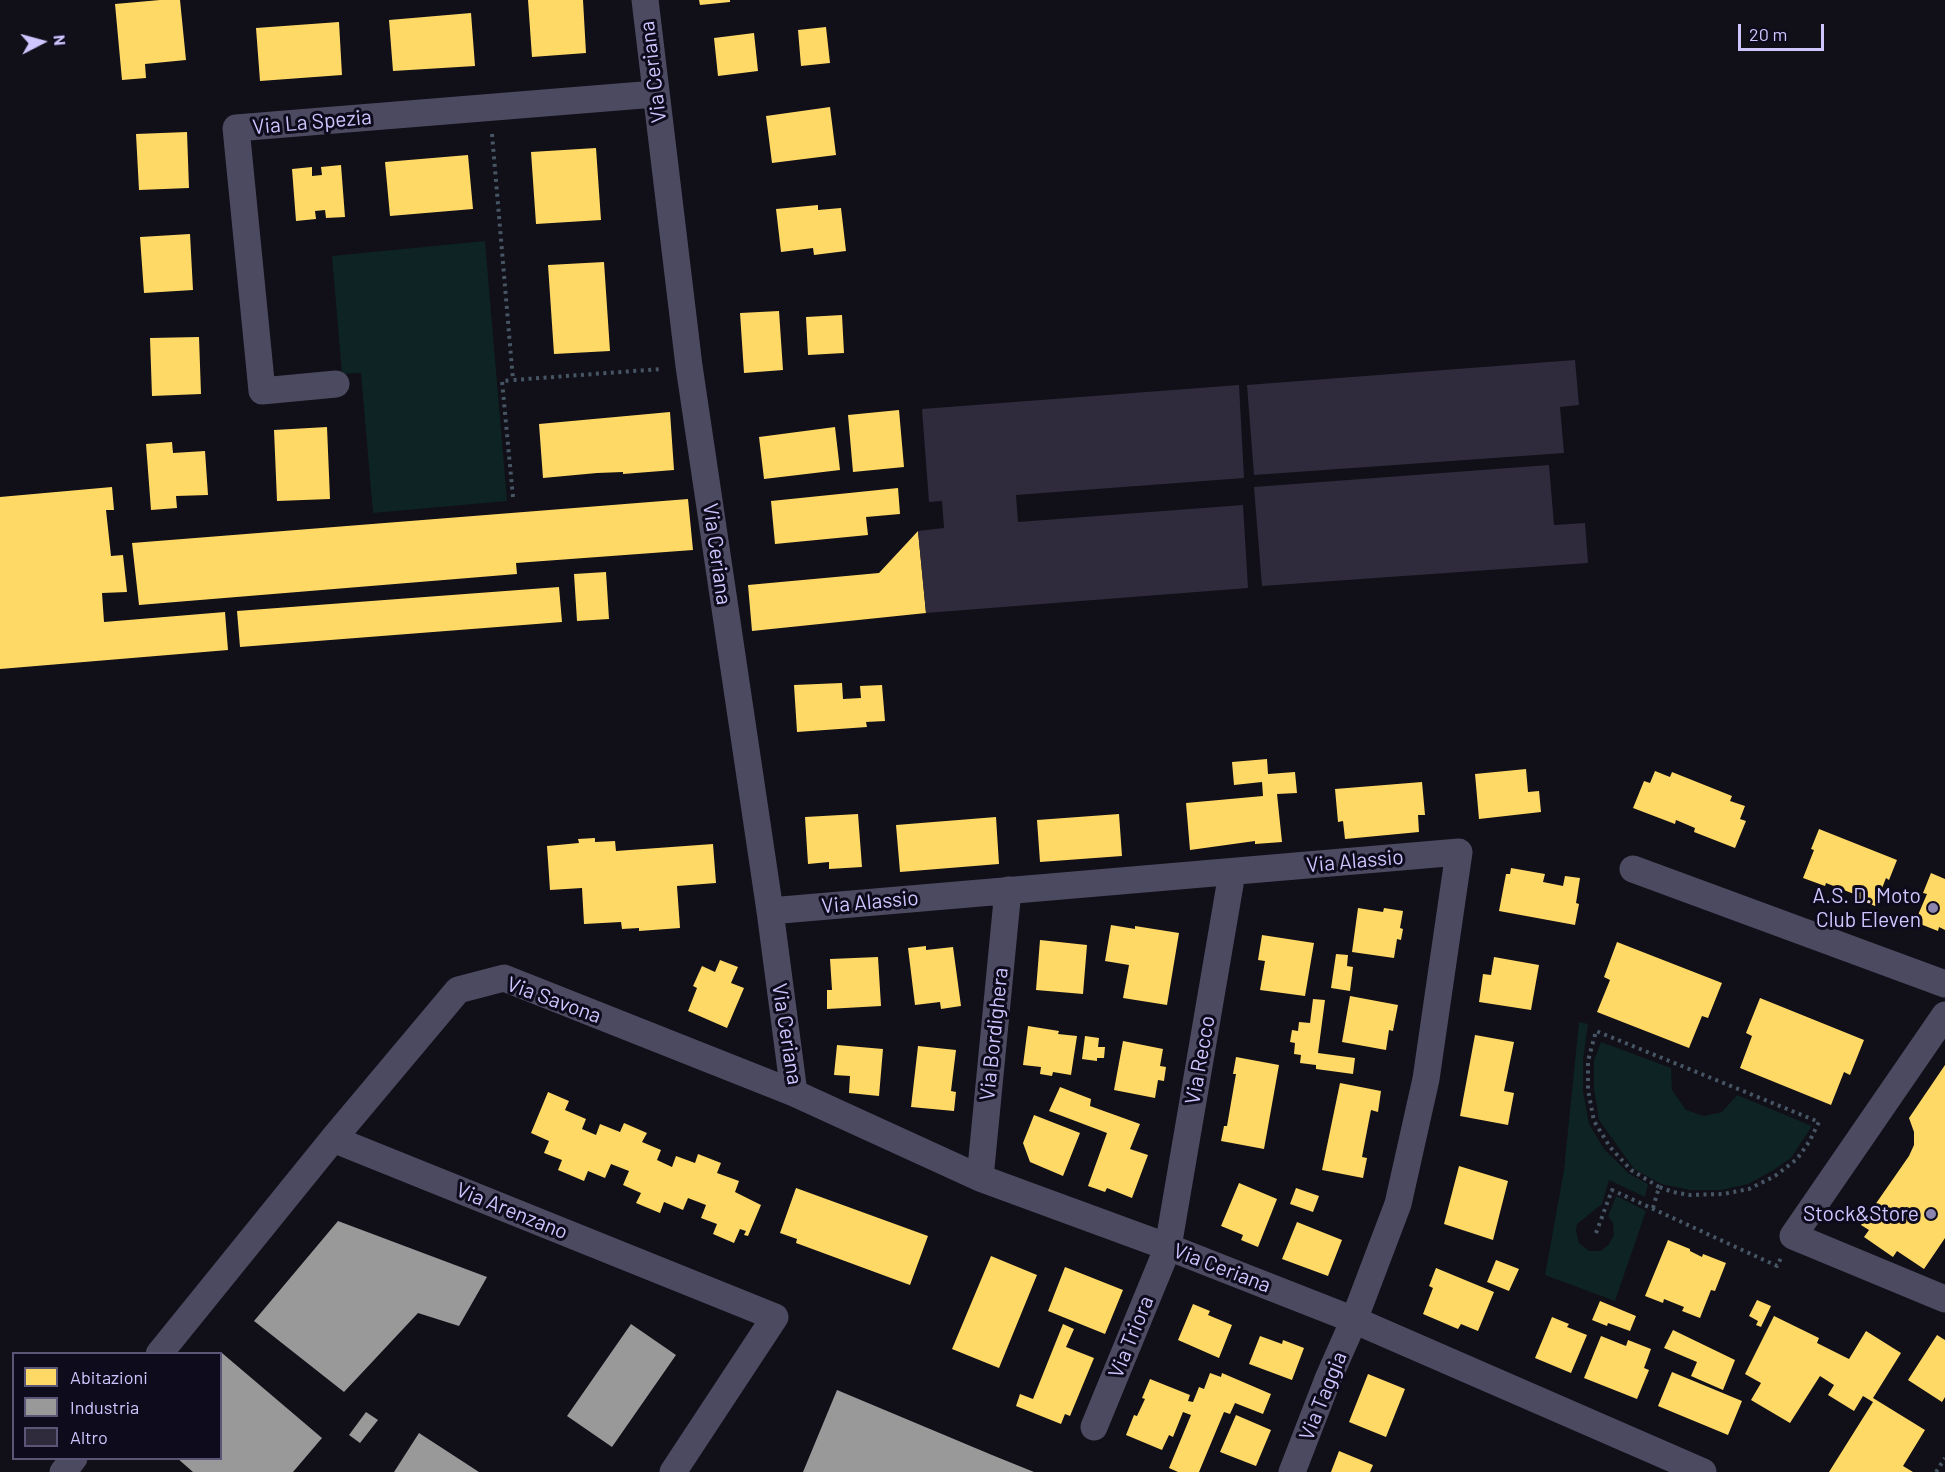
<!DOCTYPE html>
<style>
body{margin:0}
#map{position:relative;width:1945px;height:1472px;overflow:hidden;background:#110f18;font-family:Barlow,sans-serif}
canvas{display:block}
.legend{position:absolute;left:12px;top:1352px;width:210px;height:108px;box-sizing:border-box;background:#0e0b1c;border:2px solid #5b5677;margin:0;padding:8px 10px;list-style:none;font-size:18px;color:#cfc6ff}
.legend li{display:flex;align-items:center;gap:12px;height:30px}
.legend b{width:30px;border:2px solid #5b5677}
.north{position:absolute;left:12px;top:12px;width:60px;height:60px;-webkit-text-stroke:4px #0e0b1c;paint-order:stroke;rotate:84deg;font-size:16px;font-weight:700;line-height:24px;text-align:center;color:#cfc6ff}
.north::after{content:'';display:block;margin:auto;width:21px;height:27px;background:#cfc6ff;clip-path:polygon(50% 0,100% 100%,50% 72%,0 100%)}
.scale{position:absolute;left:1738px;top:24px;width:86px;height:27px;box-sizing:border-box;border:3px solid #cfc6ff;border-top:0;padding-left:8px;font-size:18px;line-height:21px;white-space:nowrap;color:#cfc6ff;-webkit-text-stroke:4px #0e0b1c;paint-order:stroke}
</style>
<div id="map">
<canvas width="1945" height="1472"></canvas>
<ul class="legend">
<li><b style="height:16px;background:#ffd966"></b>Abitazioni</li>
<li><b style="height:16px;background:#999"></b>Industria</li>
<li><b style="height:16px;background:#2f2b3c"></b>Altro</li>
</ul>
<div class="north">N</div>
<div class="scale">20 m</div>
</div>
<script>
const ctx = document.querySelector('canvas').getContext('2d');
ctx.lineJoin = 'round';
function fillPath(path, color) { ctx.fillStyle = color; ctx.fill(path, 'evenodd'); }
const shape = rows => new Path2D(rows.map(r => 'M' + r).join(''));
function stroke(path, color, width, dash) { ctx.strokeStyle = color; ctx.lineWidth = width; ctx.lineCap = dash ? 'butt' : 'round'; ctx.setLineDash(dash || []); ctx.stroke(path); }
function drawText(font, color, halo, rows, align = 'center') {
  ctx.font = font + ' Barlow,sans-serif'; ctx.lineWidth = 6; ctx.setLineDash([]); ctx.textBaseline = 'middle'; ctx.strokeStyle = halo; ctx.fillStyle = color; for (const [text, x, y, turn = 0] of rows) {
    ctx.save(); ctx.translate(x, y); ctx.rotate((+turn || 0) * Math.PI / 180); ctx.textAlign = isNaN(turn) ? turn : align; if (halo) ctx.strokeText(text, 0, 0); ctx.fillText(text, 0, 0); ctx.restore();
  }
}
fillPath(shape([
 [485,241,507,501,373,513,361,373,342,374,332,256],
 [1579,1022,1588,1024,1583,1060,1583,1091,1589,1124,1604,1149,1628,1173,1648,1184,1645,1197,1609,1180,1602,1204,1577,1224,1576,1231,1579,1243,1589,1251,1601,1251,1609,1244,1614,1235,1613,1223,1608,1216,1616,1196,1646,1211,1615,1301,1545,1275,1564,1170],
 [1601,1042,1671,1068,1672,1090,1686,1110,1704,1116,1722,1112,1737,1095,1812,1126,1791,1158,1772,1171,1748,1184,1721,1190,1690,1190,1661,1184,1634,1169,1599,1120,1594,1089,1594,1060]
]), '#0e2324');
fillPath(shape([
 [160,0,180,0,186,60,145,64,146,78,122,80,115,4],
 [528,0,583,0,586,53,532,57],
 [699,0,730,0,730,2,700,5],
 [471,13,475,66,393,71,389,20],
 [339,22,342,75,260,81,256,28],
 [826,27,830,63,801,66,798,30],
 [754,33,758,71,718,76,714,38],
 [830,107,836,155,772,163,766,116],
 [187,132,189,188,139,190,136,134],
 [596,148,601,220,536,224,531,152],
 [468,155,473,209,390,216,385,162],
 [341,165,345,217,326,218,325,210,315,211,316,219,296,221,292,169,312,167,312,176,322,175,321,167],
 [818,205,818,210,841,208,846,251,814,255,813,248,781,252,776,209],
 [190,234,193,290,144,293,140,237],
 [604,262,610,351,554,354,548,265],
 [779,311,783,370,744,373,740,313],
 [842,315,844,353,808,355,806,317],
 [199,337,201,394,152,396,150,338],
 [899,410,904,467,853,472,848,415],
 [670,412,674,470,623,474,623,472,597,473,543,478,539,424],
 [327,427,330,499,277,501,274,430],
 [835,427,840,470,764,479,759,437],
 [172,442,173,453,205,451,208,495,176,496,177,508,151,510,146,444],
 [112,487,114,510,106,510,111,556,123,555,127,592,102,593,104,622,225,612,228,650,0,669,0,497],
 [898,488,900,514,866,517,868,535,775,544,771,501],
 [688,499,693,550,516,563,517,574,139,605,132,543],
 [918,531,926,613,752,631,748,585,879,573],
 [606,572,609,619,577,621,574,574],
 [559,587,562,622,240,647,237,611],
 [842,683,843,699,861,698,860,686,882,685,885,721,866,722,867,727,797,732,794,685],
 [1267,759,1268,774,1295,772,1297,793,1277,794,1282,842,1255,844,1255,841,1190,850,1186,803,1263,796,1262,782,1234,785,1232,762],
 [1526,769,1528,792,1539,791,1541,812,1479,819,1475,774],
 [1655,771,1670,777,1672,772,1732,796,1730,801,1745,806,1740,819,1746,821,1735,848,1694,832,1695,828,1676,820,1675,824,1633,808,1644,781,1650,783],
 [1422,782,1425,815,1418,815,1419,832,1345,839,1343,821,1338,822,1335,789],
 [858,814,862,867,829,869,829,862,808,864,805,817],
 [1119,814,1122,856,1040,862,1037,820],
 [996,817,999,864,900,872,896,825],
 [1819,829,1897,860,1889,880,1886,878,1875,906,1853,897,1854,894,1826,883,1825,886,1803,878,1814,850,1811,849],
 [595,838,595,842,615,841,616,851,713,844,716,883,677,886,680,928,639,931,639,928,622,929,621,922,584,924,582,888,550,890,547,846,579,843,578,839],
 [1511,868,1545,874,1543,882,1563,886,1565,876,1580,878,1576,903,1579,904,1575,925,1499,911,1506,874,1510,874],
 [1931,873,1945,879,1945,930,1939,927,1938,931,1915,922,1927,894,1923,893],
 [1358,908,1383,912,1384,908,1403,911,1400,928,1403,929,1401,940,1397,939,1394,958,1352,952],
 [1111,925,1135,929,1135,926,1179,933,1167,1005,1123,998,1129,965,1105,961],
 [1262,935,1314,943,1305,996,1260,990,1265,961,1258,960],
 [1040,940,1087,945,1083,994,1036,990],
 [1617,942,1722,983,1708,1018,1702,1016,1689,1048,1597,1012,1610,980,1604,977],
 [926,946,926,950,953,947,961,1006,941,1009,940,1002,915,1005,908,948],
 [1336,954,1348,955,1347,966,1353,967,1350,991,1331,988],
 [878,957,881,1006,827,1009,827,990,832,990,830,959],
 [1494,957,1539,965,1531,1010,1479,1002,1483,974,1491,975],
 [720,960,738,967,731,983,744,988,727,1028,688,1011,697,988,693,986,702,966,715,972],
 [1350,996,1398,1005,1393,1031,1389,1030,1386,1050,1342,1042],
 [1760,998,1864,1040,1850,1075,1844,1072,1831,1105,1740,1068,1752,1036,1746,1033],
 [1313,999,1325,1000,1318,1053,1355,1058,1353,1074,1316,1069,1316,1065,1300,1063,1301,1055,1294,1054,1295,1043,1290,1042,1292,1030,1298,1031,1299,1022,1310,1023],
 [1028,1026,1059,1031,1058,1034,1077,1036,1071,1075,1053,1072,1052,1076,1040,1074,1041,1067,1023,1065],
 [1475,1035,1514,1042,1504,1091,1514,1093,1508,1125,1460,1116],
 [1085,1036,1099,1038,1098,1047,1105,1047,1104,1058,1097,1058,1097,1061,1082,1059],
 [1123,1041,1163,1049,1160,1066,1166,1067,1164,1081,1158,1080,1155,1098,1114,1090],
 [837,1045,883,1049,879,1096,849,1093,850,1076,834,1075],
 [918,1046,956,1050,951,1091,956,1092,954,1111,911,1107],
 [1236,1057,1279,1065,1264,1149,1221,1141,1224,1126,1227,1126,1236,1074,1233,1074],
 [1945,1065,1945,1238,1924,1269,1897,1251,1893,1257,1864,1237,1869,1230,1861,1225,1909,1156,1914,1145,1914,1132,1909,1118],
 [1340,1083,1381,1091,1378,1112,1371,1110,1362,1157,1367,1158,1363,1178,1322,1170],
 [1060,1087,1091,1099,1090,1106,1140,1124,1130,1149,1148,1155,1132,1198,1107,1188,1105,1192,1088,1186,1107,1133,1049,1111],
 [548,1092,569,1101,565,1110,586,1119,582,1129,596,1135,600,1124,620,1132,624,1123,647,1133,642,1142,661,1150,657,1160,672,1167,676,1156,695,1163,698,1154,721,1163,717,1173,739,1181,735,1192,761,1205,748,1236,744,1235,746,1231,740,1229,734,1243,713,1234,717,1224,701,1218,706,1205,688,1198,683,1210,664,1202,660,1213,636,1203,641,1193,623,1185,629,1171,611,1164,605,1178,588,1171,584,1181,558,1170,562,1160,544,1153,549,1141,531,1133],
 [1034,1115,1080,1133,1063,1176,1030,1162,1023,1143],
 [1459,1166,1508,1181,1493,1240,1444,1224],
 [1239,1183,1277,1199,1258,1247,1241,1240,1243,1235,1221,1226],
 [796,1188,928,1236,910,1285,796,1243,797,1239,780,1233],
 [1296,1188,1319,1196,1313,1212,1290,1204],
 [1297,1222,1342,1240,1328,1276,1282,1259],
 [1668,1240,1690,1249,1690,1251,1702,1257,1703,1254,1726,1263,1715,1291,1711,1290,1700,1318,1682,1311,1684,1307,1664,1299,1663,1303,1645,1296],
 [991,1256,1037,1275,999,1368,952,1349],
 [1496,1260,1519,1269,1509,1291,1487,1282],
 [1065,1267,1123,1290,1105,1334,1048,1311],
 [1436,1268,1494,1292,1478,1331,1461,1324,1458,1329,1423,1314,1433,1288,1429,1286],
 [1757,1300,1771,1306,1761,1327,1756,1325,1758,1321,1749,1316],
 [1600,1301,1636,1316,1630,1331,1608,1323,1607,1326,1592,1320],
 [1193,1304,1210,1311,1208,1315,1232,1325,1219,1358,1178,1340],
 [1774,1316,1819,1338,1817,1343,1849,1359,1866,1331,1901,1353,1873,1398,1925,1430,1903,1466,1913,1472,1829,1472,1873,1402,1863,1396,1854,1411,1828,1395,1834,1385,1820,1376,1790,1423,1751,1400,1761,1383,1745,1374],
 [1552,1317,1569,1324,1567,1327,1587,1335,1571,1373,1535,1358],
 [1063,1324,1074,1329,1066,1347,1094,1358,1070,1416,1065,1414,1061,1424,1016,1406,1020,1394,1033,1399],
 [1673,1330,1735,1360,1723,1390,1691,1376,1697,1362,1664,1348],
 [1937,1335,1945,1340,1945,1397,1942,1402,1908,1380],
 [1260,1336,1282,1344,1283,1340,1304,1348,1292,1380,1249,1364],
 [1601,1336,1626,1346,1628,1340,1651,1349,1644,1368,1649,1370,1637,1399,1584,1378],
 [1672,1372,1742,1401,1728,1435,1658,1406],
 [1210,1373,1221,1377,1222,1373,1271,1394,1263,1414,1235,1403,1230,1414,1224,1412,1199,1472,1178,1472,1169,1468,1191,1415,1183,1412,1173,1437,1169,1435,1162,1450,1126,1435,1134,1415,1137,1416,1145,1399,1142,1398,1150,1379,1190,1395,1188,1401,1193,1402,1199,1387,1204,1389],
 [1368,1374,1405,1389,1386,1437,1349,1422],
 [1236,1415,1271,1430,1256,1466,1220,1452],
 [1339,1451,1373,1465,1370,1472,1331,1472]
]), '#ffd966');
fillPath(shape([
 [338,1221,487,1277,459,1326,418,1313,344,1392,254,1321],
 [631,1324,676,1355,612,1447,567,1416],
 [222,1353,322,1438,293,1472,193,1472,177,1458,220,1458],
 [837,1390,992,1455,1034,1472,803,1472],
 [366,1412,378,1420,360,1443,349,1435],
 [419,1433,479,1472,394,1472]
]), '#999');
fillPath(shape([
 [1575,360,1579,405,1560,407,1564,453,1254,475,1247,385],
 [1239,385,1244,478,1016,495,1018,522,1243,505,1248,588,926,613,918,531,944,528,942,501,929,502,922,409],
 [1549,465,1554,525,1585,523,1588,563,1262,586,1254,487]
]), '#2f2b3c');
stroke(shape([
 [492,134,513,380,661,369],
 [513,497,502,381,513,380],
 [1653,1208,1659,1187,1673,1192,1690,1195,1723,1194,1749,1189,1775,1176,1797,1159,1809,1142,1819,1122,1596,1031,1588,1061,1588,1090,1594,1121,1610,1147,1631,1170,1659,1187],
 [1596,1233,1612,1190,1777,1266,1781,1258],
 [1936,1472,1945,1458]
]), '#475664', 4, [3, 4.5]);
stroke(shape([
 [645,0,689,366,770,911,794,1093,980,1178,1168,1247,1354,1320,1703,1472],
 [336,384,262,391,236,128,655,94],
 [1633,869,1945,984],
 [770,911,1459,852,1426,1079,1398,1204,1354,1320,1328,1379,1292,1472],
 [1945,1015,1793,1236,1945,1299],
 [333,1139,458,990,504,978,794,1093],
 [980,1178,1008,890],
 [159,1354,333,1139,775,1317,673,1472],
 [1094,1427,1168,1247,1232,873],
 [63,1472,74,1458]
]), '#4c4a61', 27);
for (const [x, y, r, color] of [
 [1933,908,6,"#8c86ae"],
 [1931,1214,6,"#8c86ae"]
]) { const dot = new Path2D(); dot.arc(x, y, r, 0, 2 * Math.PI); ctx.fillStyle = color; ctx.fill(dot); stroke(dot, '#0e0b1c', 2); }
drawText('21px', '#cfc6ff', '#0e0b1c', [
 ["Via Ceriana",653,72,-97],
 ["Via La Spezia",312,122,-5],
 ["Via Ceriana",717,554,82],
 ["Via Alassio",1355,861,-5],
 ["Via Alassio",870,902,-5],
 ["Via Savona",554,1000,20],
 ["Via Ceriana",787,1034,81],
 ["Via Bordighera",994,1034,-84],
 ["Via Recco",1200,1060,-80],
 ["Via Arenzano",512,1211,22],
 ["Via Ceriana",1222,1268,21],
 ["Via Triora",1131,1337,-68],
 ["Via Taggia",1323,1396,-68]
]);
drawText('21px', '#cfc6ff', '#0e0b1c', [
 ["A.S. D. Moto",1921,896],
 ["Club Eleven",1921,920],
 ["Stock&Store",1919,1214]
], 'right');
</script>
